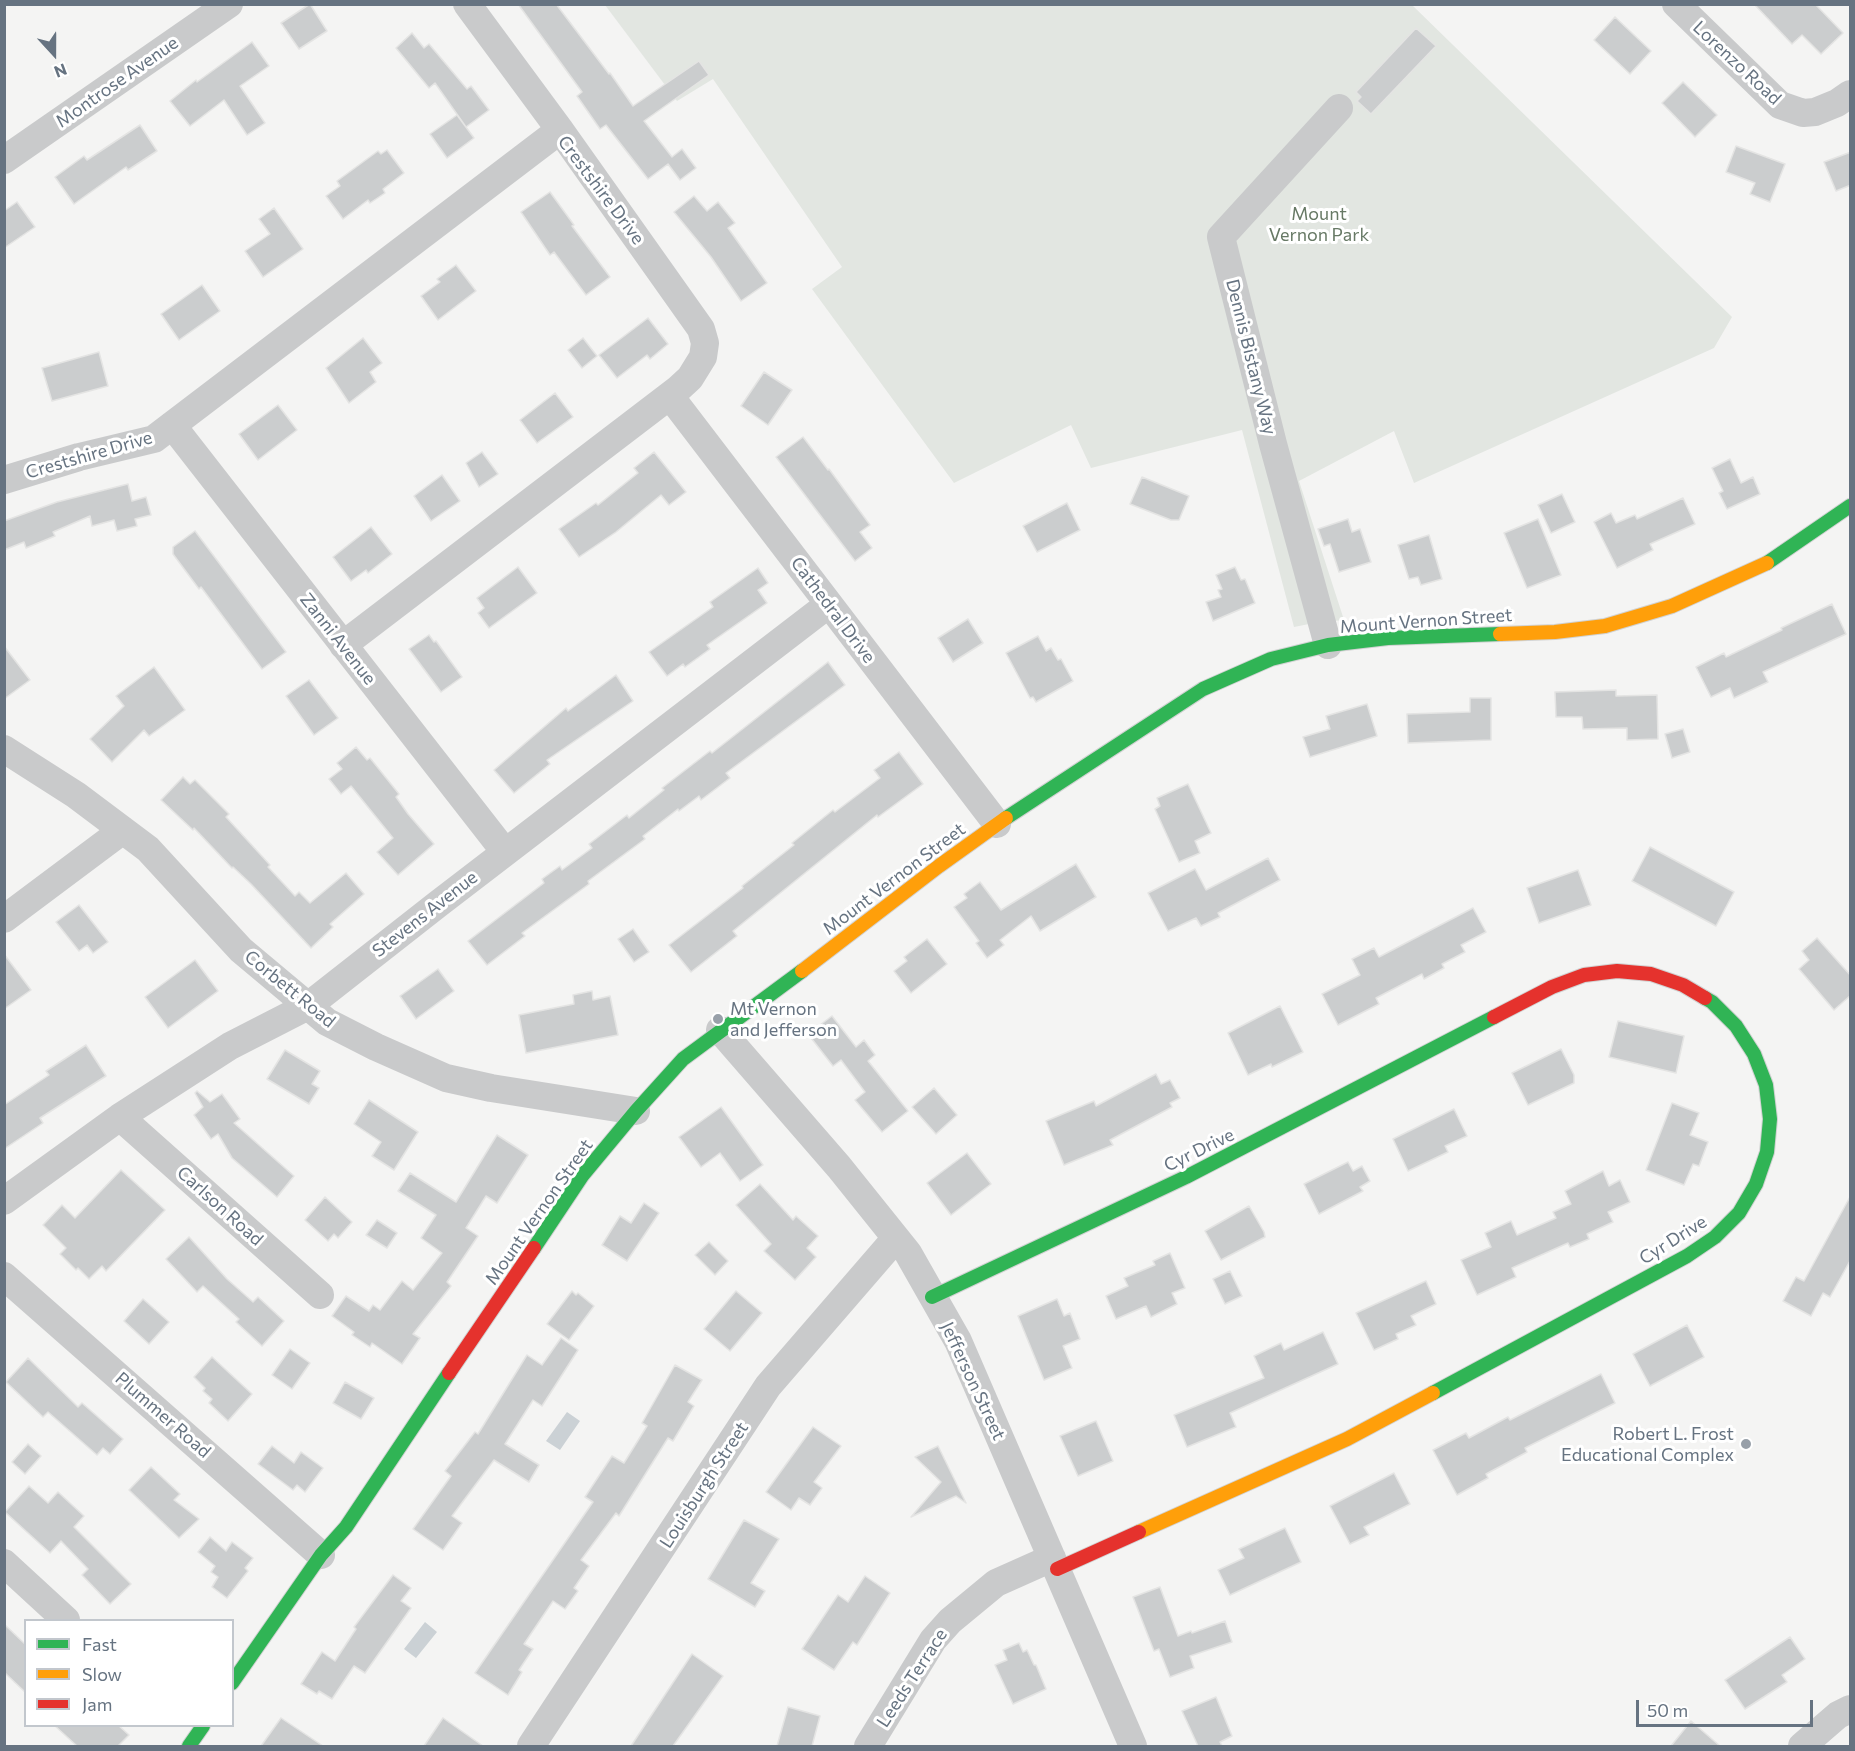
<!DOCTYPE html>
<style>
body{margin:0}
#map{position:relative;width:1855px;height:1751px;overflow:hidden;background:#f4f4f3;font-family:Commissioner,sans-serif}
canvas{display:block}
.frame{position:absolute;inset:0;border:6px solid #667381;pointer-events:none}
.legend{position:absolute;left:24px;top:1619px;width:210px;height:108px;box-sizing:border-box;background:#fff;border:2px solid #c2c7cd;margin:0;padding:8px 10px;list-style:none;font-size:18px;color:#667381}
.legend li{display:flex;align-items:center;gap:12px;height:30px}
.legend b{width:30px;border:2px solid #c2c7cd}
.north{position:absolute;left:24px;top:24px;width:60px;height:60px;-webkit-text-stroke:4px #fff;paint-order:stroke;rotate:159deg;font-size:16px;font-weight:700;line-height:24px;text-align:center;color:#667381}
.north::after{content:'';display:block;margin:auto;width:21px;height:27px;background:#667381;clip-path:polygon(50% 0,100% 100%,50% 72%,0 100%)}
.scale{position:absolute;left:1636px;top:1700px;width:177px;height:27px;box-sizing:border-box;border:3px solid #667381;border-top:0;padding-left:8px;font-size:18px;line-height:21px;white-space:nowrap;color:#667381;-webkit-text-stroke:4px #fff;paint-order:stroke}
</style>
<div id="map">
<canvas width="1855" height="1751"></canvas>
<div class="frame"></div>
<ul class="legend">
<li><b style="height:8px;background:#30b455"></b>Fast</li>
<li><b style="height:8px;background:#ff9f0a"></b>Slow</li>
<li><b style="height:8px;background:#e5322d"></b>Jam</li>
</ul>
<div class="north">N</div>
<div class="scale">50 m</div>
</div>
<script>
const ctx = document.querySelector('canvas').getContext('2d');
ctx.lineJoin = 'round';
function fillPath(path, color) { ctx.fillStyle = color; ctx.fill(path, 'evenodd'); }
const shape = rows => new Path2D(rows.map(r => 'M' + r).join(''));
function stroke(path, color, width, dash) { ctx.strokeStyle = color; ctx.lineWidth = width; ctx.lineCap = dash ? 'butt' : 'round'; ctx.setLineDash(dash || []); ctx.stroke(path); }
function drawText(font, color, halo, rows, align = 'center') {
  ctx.font = font + ' Commissioner,sans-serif'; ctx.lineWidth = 6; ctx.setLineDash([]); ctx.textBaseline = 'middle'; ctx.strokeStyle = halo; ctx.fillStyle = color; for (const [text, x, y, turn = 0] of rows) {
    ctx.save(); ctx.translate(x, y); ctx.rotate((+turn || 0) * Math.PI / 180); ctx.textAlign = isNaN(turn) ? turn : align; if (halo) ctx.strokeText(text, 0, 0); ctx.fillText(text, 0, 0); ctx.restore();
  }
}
fillPath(shape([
 [605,5,1412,5,1732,317,1714,348,1414,483,1394,431,1299,481,1344,620,1314,623,1294,627,1242,430,1091,468,1071,425,954,483,812,289,842,267,713,79,677,101]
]), '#e2e6e1');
fillPath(shape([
 [567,1412,580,1421,560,1450,546,1441],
 [425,1622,437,1632,416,1658,404,1649]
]), '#cbd1d5');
const building = shape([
 [310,4,327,31,299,49,281,23,310,4],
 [518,4,556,4,609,74,610,73,633,106,699,61,709,75,644,121,672,157,682,149,696,168,680,180,668,164,648,179,606,125,600,129,577,96,582,92,518,4],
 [1754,4,1815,4,1843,33,1821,54,1802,35,1792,44,1754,4],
 [1615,17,1651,51,1630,74,1594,40,1615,17],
 [1416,28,1436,46,1371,114,1357,101,1361,97,1356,92,1416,28],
 [412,33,424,48,429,44,467,89,471,86,489,110,466,127,435,83,429,88,396,48,412,33],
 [252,42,269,66,240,86,265,123,247,135,224,100,190,126,170,101,196,80,197,82,252,42],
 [1683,82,1717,115,1695,137,1662,103,1683,82],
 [457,115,474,138,447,158,430,134,457,115],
 [140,125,157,151,128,170,126,167,74,204,55,177,84,156,87,160,140,125],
 [1736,146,1785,164,1770,202,1750,194,1755,183,1726,172,1736,146],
 [387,150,404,173,383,189,385,193,370,203,368,200,343,219,326,196,340,186,337,181,378,151,381,154,387,150],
 [1851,152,1851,185,1836,191,1824,162,1851,152],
 [550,192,574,225,572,226,610,277,586,295,554,252,550,255,521,212,550,192],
 [694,196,707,211,718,202,735,223,728,228,767,283,741,301,711,257,674,212,694,196],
 [17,202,35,227,4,248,4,211,17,202],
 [274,208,303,249,263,277,245,251,270,234,259,219,274,208],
 [456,265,476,291,438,320,421,296,440,282,437,279,456,265],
 [202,285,220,311,179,340,161,314,202,285],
 [648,318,668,344,650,359,647,355,617,378,599,355,648,318],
 [363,338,382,363,370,372,376,382,349,403,326,368,363,338],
 [583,338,597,356,582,368,568,350,583,338],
 [99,352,108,386,52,401,42,368,99,352],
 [764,372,792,390,768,425,741,406,764,372],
 [555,393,573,417,537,443,520,420,555,393],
 [278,405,297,430,258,460,239,434,278,405],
 [803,437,828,470,829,469,870,525,860,532,872,548,855,561,776,457,803,437],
 [482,452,498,474,479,487,466,463,482,452],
 [654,452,686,492,669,505,661,495,616,532,579,557,559,529,596,503,598,505,638,473,634,468,654,452],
 [1730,459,1741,483,1753,477,1760,494,1727,509,1719,493,1723,491,1712,468,1730,459],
 [442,475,460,501,431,521,414,496,442,475],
 [1142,477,1189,496,1179,520,1171,520,1130,504,1142,477],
 [128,484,132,501,146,497,151,515,135,519,137,526,117,531,114,520,92,526,90,516,53,532,55,536,26,548,24,542,4,550,4,521,57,502,128,484],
 [1562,494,1575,522,1551,533,1538,505,1562,494],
 [1683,498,1695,524,1650,544,1653,550,1617,568,1594,522,1611,513,1616,523,1635,515,1637,519,1683,498],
 [1067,503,1080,530,1037,552,1023,526,1067,503],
 [1348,519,1352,532,1360,529,1371,562,1339,572,1330,544,1324,546,1318,529,1348,519],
 [1538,519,1561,575,1527,588,1504,533,1538,519],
 [371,527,392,554,368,573,366,570,351,581,333,557,371,527],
 [195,531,286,652,262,669,201,587,199,589,173,554,173,547,195,531],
 [1429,535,1442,579,1421,585,1418,577,1409,579,1398,545,1429,535],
 [518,567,537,593,489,628,478,613,484,608,477,598,518,567],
 [1235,567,1241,580,1245,579,1255,603,1213,621,1206,602,1221,597,1218,590,1222,589,1216,575,1235,567],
 [758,568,768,583,758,590,767,603,707,645,710,649,685,667,683,664,667,676,649,652,713,607,710,602,758,568],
 [1832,604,1846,634,1763,672,1768,682,1734,698,1730,688,1711,697,1696,667,1724,653,1726,657,1782,630,1781,628,1832,604],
 [968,619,983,643,953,662,938,638,968,619],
 [429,635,434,642,436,641,462,677,441,692,409,649,429,635],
 [1038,636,1046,651,1051,648,1058,660,1061,659,1073,681,1036,702,1033,697,1030,698,1006,653,1038,636],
 [4,646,30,680,4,699,4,646],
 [828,662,845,685,726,773,730,778,701,800,699,796,679,811,678,809,643,836,645,839,588,881,589,884,522,933,525,936,487,965,468,941,544,883,542,879,560,866,562,870,592,848,589,844,627,815,629,818,664,790,662,788,710,751,712,753,828,662],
 [154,667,185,710,149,736,144,730,112,762,90,739,124,706,116,696,154,667],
 [616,675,633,701,547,760,550,764,514,793,494,770,566,708,568,711,616,675],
 [309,680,338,718,314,735,286,696,309,680],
 [1616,690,1616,696,1657,695,1658,739,1627,740,1627,728,1583,729,1582,717,1556,717,1555,692,1616,690],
 [1470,698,1491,698,1491,740,1408,743,1407,714,1470,712,1470,698],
 [1367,704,1377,736,1310,757,1303,737,1330,729,1326,716,1367,704],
 [1683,729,1690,752,1672,758,1665,734,1683,729],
 [356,747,367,760,370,758,399,794,396,797,408,814,434,844,398,875,377,852,393,838,351,786,341,794,329,779,342,769,337,763,356,747],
 [899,752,923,784,878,817,877,815,733,931,737,936,691,972,669,945,743,888,742,886,794,845,792,843,833,810,835,812,880,778,874,770,899,752],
 [183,777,190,784,195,780,229,814,226,817,270,865,268,867,295,896,299,892,310,903,346,873,364,894,330,924,333,927,311,948,251,884,233,867,232,868,194,828,193,830,161,800,183,777],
 [1188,784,1211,833,1195,841,1200,853,1179,862,1155,809,1160,806,1157,798,1188,784],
 [1650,847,1734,892,1716,926,1632,881,1650,847],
 [1268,858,1280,880,1218,913,1220,917,1201,926,1196,918,1168,931,1148,893,1195,869,1206,890,1268,858],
 [1076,864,1096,897,1040,931,1031,916,1000,940,1004,945,987,958,976,943,979,941,954,907,967,898,964,894,980,882,1001,910,1076,864],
 [1578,870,1591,905,1539,923,1527,888,1578,870],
 [79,905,108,942,93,953,87,945,79,951,56,922,79,905],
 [1473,908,1486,932,1461,945,1465,952,1442,964,1444,968,1424,979,1422,974,1376,998,1379,1004,1338,1025,1322,994,1360,975,1352,959,1374,948,1379,957,1473,908],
 [633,929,649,952,634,962,618,939,633,929],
 [1817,938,1851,976,1851,995,1834,1010,1799,969,1809,960,1802,951,1817,938],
 [927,939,947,964,911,993,894,971,907,961,904,957,927,939],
 [4,954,31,990,4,1009,4,954],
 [195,960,218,991,168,1028,145,997,195,960],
 [438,969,454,991,416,1019,400,996,438,969],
 [592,991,593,1000,610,996,618,1035,526,1053,519,1015,574,1004,573,995,592,991],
 [1280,1006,1303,1052,1272,1067,1271,1064,1248,1075,1228,1033,1280,1006],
 [832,1016,856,1047,864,1040,875,1055,868,1061,908,1111,882,1132,855,1100,865,1092,841,1060,833,1066,808,1034,832,1016],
 [1618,1021,1684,1036,1676,1073,1609,1057,1618,1021],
 [86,1045,106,1076,40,1118,43,1123,4,1149,4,1105,49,1075,46,1071,86,1045],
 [1561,1049,1574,1075,1574,1083,1528,1105,1512,1073,1561,1049],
 [285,1050,320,1071,312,1084,319,1088,309,1104,267,1079,285,1050],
 [1156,1074,1161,1084,1170,1080,1180,1098,1170,1103,1172,1107,1110,1140,1113,1145,1064,1165,1046,1121,1094,1101,1096,1106,1156,1074],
 [934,1088,957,1115,936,1134,912,1107,934,1088],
 [197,1091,210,1102,222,1094,240,1119,234,1123,294,1176,277,1197,232,1158,218,1134,211,1139,194,1115,203,1107,195,1093,197,1091],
 [369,1100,418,1132,394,1170,372,1156,381,1142,354,1124,369,1100],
 [1672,1103,1699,1113,1690,1135,1708,1142,1699,1166,1693,1164,1684,1185,1646,1170,1672,1103],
 [721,1107,763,1165,740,1181,720,1153,701,1167,679,1137,721,1107],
 [1454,1109,1467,1136,1445,1146,1448,1152,1408,1171,1393,1139,1454,1109],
 [497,1135,528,1155,497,1203,486,1196,466,1228,478,1236,447,1282,451,1286,413,1334,420,1338,402,1364,372,1343,370,1347,352,1335,354,1332,332,1316,346,1296,369,1311,373,1305,380,1310,402,1281,413,1290,442,1253,421,1238,436,1215,398,1191,410,1173,456,1202,497,1135],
 [967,1153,991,1184,951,1215,927,1183,967,1153],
 [1348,1162,1353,1171,1362,1166,1370,1181,1360,1187,1363,1191,1319,1214,1304,1184,1348,1162],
 [121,1170,165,1210,106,1271,102,1266,89,1279,78,1268,76,1270,60,1254,66,1248,43,1225,62,1205,75,1218,121,1170],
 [1603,1171,1609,1186,1620,1180,1630,1202,1608,1212,1613,1222,1587,1234,1589,1239,1570,1247,1568,1243,1512,1268,1516,1277,1477,1295,1461,1260,1491,1247,1485,1233,1511,1221,1517,1235,1556,1218,1553,1212,1571,1204,1565,1191,1603,1171],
 [760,1184,793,1220,796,1216,818,1236,807,1248,816,1257,795,1280,764,1251,771,1244,736,1205,760,1184],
 [1851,1195,1851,1259,1830,1297,1823,1293,1811,1316,1783,1301,1796,1277,1804,1281,1851,1195],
 [325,1197,352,1222,338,1238,334,1234,328,1241,305,1220,325,1197],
 [644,1203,659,1213,627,1261,602,1245,620,1216,631,1223,644,1203],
 [1249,1206,1264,1232,1265,1237,1221,1260,1205,1231,1249,1206],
 [377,1220,397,1233,387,1248,366,1235,377,1220],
 [189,1237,227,1279,253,1302,258,1297,284,1321,262,1346,236,1322,239,1319,203,1286,197,1292,166,1259,189,1237],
 [709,1242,728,1261,715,1275,695,1255,709,1242],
 [1170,1253,1185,1288,1172,1293,1177,1304,1151,1317,1146,1306,1116,1319,1106,1296,1128,1286,1124,1278,1155,1265,1153,1261,1170,1253],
 [1230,1271,1242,1296,1225,1304,1213,1279,1230,1271],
 [1426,1281,1436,1304,1411,1316,1416,1325,1396,1334,1398,1339,1374,1350,1356,1313,1426,1281],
 [572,1291,576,1295,578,1293,594,1306,569,1340,547,1324,572,1291],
 [736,1291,762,1313,730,1351,704,1329,736,1291],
 [143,1299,169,1322,149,1344,124,1321,143,1299],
 [1057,1299,1064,1316,1070,1313,1080,1339,1063,1346,1072,1368,1044,1380,1018,1316,1057,1299],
 [1687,1325,1704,1357,1650,1386,1633,1354,1687,1325],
 [1323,1332,1338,1364,1230,1413,1236,1427,1187,1447,1174,1415,1264,1378,1254,1356,1281,1343,1284,1350,1323,1332],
 [561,1338,578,1350,542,1406,533,1400,505,1444,539,1465,529,1482,494,1460,452,1516,462,1523,443,1550,413,1529,451,1476,445,1471,475,1432,478,1434,527,1355,542,1365,561,1338],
 [290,1349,310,1363,292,1389,272,1375,290,1349],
 [212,1357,252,1394,228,1421,209,1403,212,1399,203,1391,205,1388,194,1377,212,1357],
 [28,1358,78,1407,82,1403,123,1439,110,1454,103,1448,97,1455,48,1412,43,1417,6,1382,28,1358],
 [675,1365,702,1380,688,1402,694,1406,673,1441,668,1438,619,1516,616,1513,581,1560,589,1566,574,1588,578,1591,565,1609,553,1601,524,1644,533,1649,519,1670,522,1672,508,1695,475,1673,593,1502,585,1497,612,1456,624,1463,647,1426,642,1423,675,1365],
 [1601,1374,1615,1403,1525,1448,1527,1452,1486,1474,1488,1478,1457,1495,1433,1450,1466,1433,1469,1438,1508,1417,1510,1420,1601,1374],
 [345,1382,374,1398,361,1419,333,1403,345,1382],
 [1096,1421,1113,1461,1078,1476,1060,1436,1096,1421],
 [813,1427,841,1446,814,1482,822,1488,810,1505,799,1498,791,1510,766,1492,813,1427],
 [28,1444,41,1456,25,1474,12,1462,28,1444],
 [272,1446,294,1463,301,1452,323,1468,305,1492,297,1485,293,1490,258,1464,272,1446],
 [938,1446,966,1503,956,1496,911,1517,941,1482,915,1457,938,1446],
 [151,1467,180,1494,174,1500,199,1519,179,1538,129,1490,151,1467],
 [1394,1473,1410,1504,1364,1527,1369,1535,1350,1544,1330,1506,1394,1473],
 [29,1486,48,1503,58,1492,84,1516,74,1527,131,1584,110,1604,82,1575,88,1569,61,1541,50,1553,5,1512,29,1486],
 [744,1520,779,1539,751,1583,765,1591,755,1607,708,1579,744,1520],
 [1285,1528,1301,1562,1230,1595,1218,1570,1244,1558,1239,1549,1285,1528],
 [210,1537,226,1551,232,1542,253,1558,245,1568,248,1571,227,1598,212,1587,218,1577,211,1572,215,1566,198,1552,210,1537],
 [393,1575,411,1588,401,1601,411,1608,365,1673,354,1666,332,1699,319,1691,317,1694,301,1684,322,1652,335,1661,356,1629,354,1627,393,1575],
 [865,1576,890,1593,857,1645,853,1642,834,1670,802,1649,838,1595,848,1602,865,1576],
 [1160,1587,1178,1636,1191,1631,1192,1633,1225,1621,1232,1642,1190,1656,1194,1668,1170,1677,1159,1649,1154,1651,1133,1597,1160,1587],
 [4,1624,26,1645,26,1693,4,1672,4,1624],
 [1790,1637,1805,1659,1782,1675,1787,1682,1745,1709,1725,1680,1790,1637],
 [1019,1643,1023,1652,1027,1650,1034,1665,1036,1665,1046,1689,1013,1704,995,1665,1007,1660,1003,1650,1019,1643],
 [692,1654,723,1676,673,1746,631,1746,692,1654],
 [1216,1697,1232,1736,1220,1742,1222,1746,1198,1746,1182,1711,1216,1697],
 [788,1707,820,1716,812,1746,777,1746,788,1707],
 [281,1718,323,1746,261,1746,281,1718],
 [443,1718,483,1746,424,1746,443,1718],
 [1691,1721,1720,1746,1671,1746,1691,1721],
 [54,1725,118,1725,129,1735,118,1746,77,1746,54,1725]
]);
fillPath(building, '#cbcdce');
stroke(building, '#e4e4e3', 1.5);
const fast = shape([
 [1767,563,1850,506],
 [1006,818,1203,689,1271,659,1328,645,1388,638,1500,634],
 [534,1248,582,1176,636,1111,683,1059,802,971],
 [932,1297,1186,1177,1494,1017],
 [1433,1393,1687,1256,1715,1237,1739,1213,1756,1184,1767,1152,1770,1119,1766,1085,1754,1054,1736,1026,1712,1002,1705,998],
 [232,1683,321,1555,346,1527,449,1373],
 [189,1746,203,1726]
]);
const slow = shape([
 [1500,634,1555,632,1605,626,1672,606,1767,563],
 [802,971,939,866,1006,818],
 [1139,1532,1347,1439,1433,1393]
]);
const jam = shape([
 [1494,1017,1552,987,1584,975,1617,971,1651,974,1683,985,1705,998],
 [449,1373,534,1248],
 [1057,1569,1139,1532]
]);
stroke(fast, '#d1d2d2', 16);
stroke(slow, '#d1d2d2', 16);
stroke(jam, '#d1d2d2', 16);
stroke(shape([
 [467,4,560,130],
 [1676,4,1780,105,1803,113,1815,112,1837,103,1850,94],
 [4,160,229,4],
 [670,396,997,824],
 [172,425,505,852],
 [4,480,79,457,154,439,560,130,701,329,705,343,703,357,690,378,677,390,343,645],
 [1328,645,1273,444,1221,237,1339,108],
 [4,749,76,795,148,849,241,950,327,1022,376,1047,446,1078,491,1088,636,1111],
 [4,919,123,830],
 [720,1030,839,1167,908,1253,958,1341,1133,1746],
 [120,1117,320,1295],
 [4,1201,120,1117,230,1046,308,1006,438,904,829,604],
 [4,1276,321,1555],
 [4,1563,66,1620],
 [531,1746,768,1386,896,1238],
 [868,1746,933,1640,950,1621,996,1583,1052,1558],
 [1802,1746,1838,1715,1850,1709]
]), '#c9cacb', 28);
stroke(fast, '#30b455', 14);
stroke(slow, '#ff9f0a', 14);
stroke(jam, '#e5322d', 14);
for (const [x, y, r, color] of [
 [718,1019,6,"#98a0a9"],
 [1746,1444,6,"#98a0a9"]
]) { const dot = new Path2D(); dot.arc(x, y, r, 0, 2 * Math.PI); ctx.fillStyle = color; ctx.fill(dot); stroke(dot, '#fff', 2); }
drawText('18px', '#667381', '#fff', [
 ["Lorenzo Road",1737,63,43],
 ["Montrose Avenue",117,82,-35],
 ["Crestshire Drive",601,190,53],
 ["Dennis Bistany Way",1251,357,76],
 ["Crestshire Drive",89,455,-16],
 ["Cathedral Drive",833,610,53],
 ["Mount Vernon Street",1426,621,-4],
 ["Zanni Avenue",338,639,52],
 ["Mount Vernon Street",894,879,-37],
 ["Stevens Avenue",425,914,-38],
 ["Corbett Road",290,989,39],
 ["Cyr Drive",1199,1150,-26],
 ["Carlson Road",220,1206,42],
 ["Mount Vernon Street",539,1212,-55],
 ["Cyr Drive",1673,1240,-32],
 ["Jefferson Street",973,1381,65],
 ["Plummer Road",163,1415,41],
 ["Louisburgh Street",704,1485,-57],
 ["Leeds Terrace",912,1678,-57]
]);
drawText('18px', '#677965', '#fff', [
 ["Mount",1319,214],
 ["Vernon Park",1319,235]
]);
drawText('18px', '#667381', '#fff', [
 ["Mt Vernon",730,1009],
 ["and Jefferson",730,1030],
 ["Robert L. Frost",1734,1434,"right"],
 ["Educational Complex",1734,1455,"right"]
], 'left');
</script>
